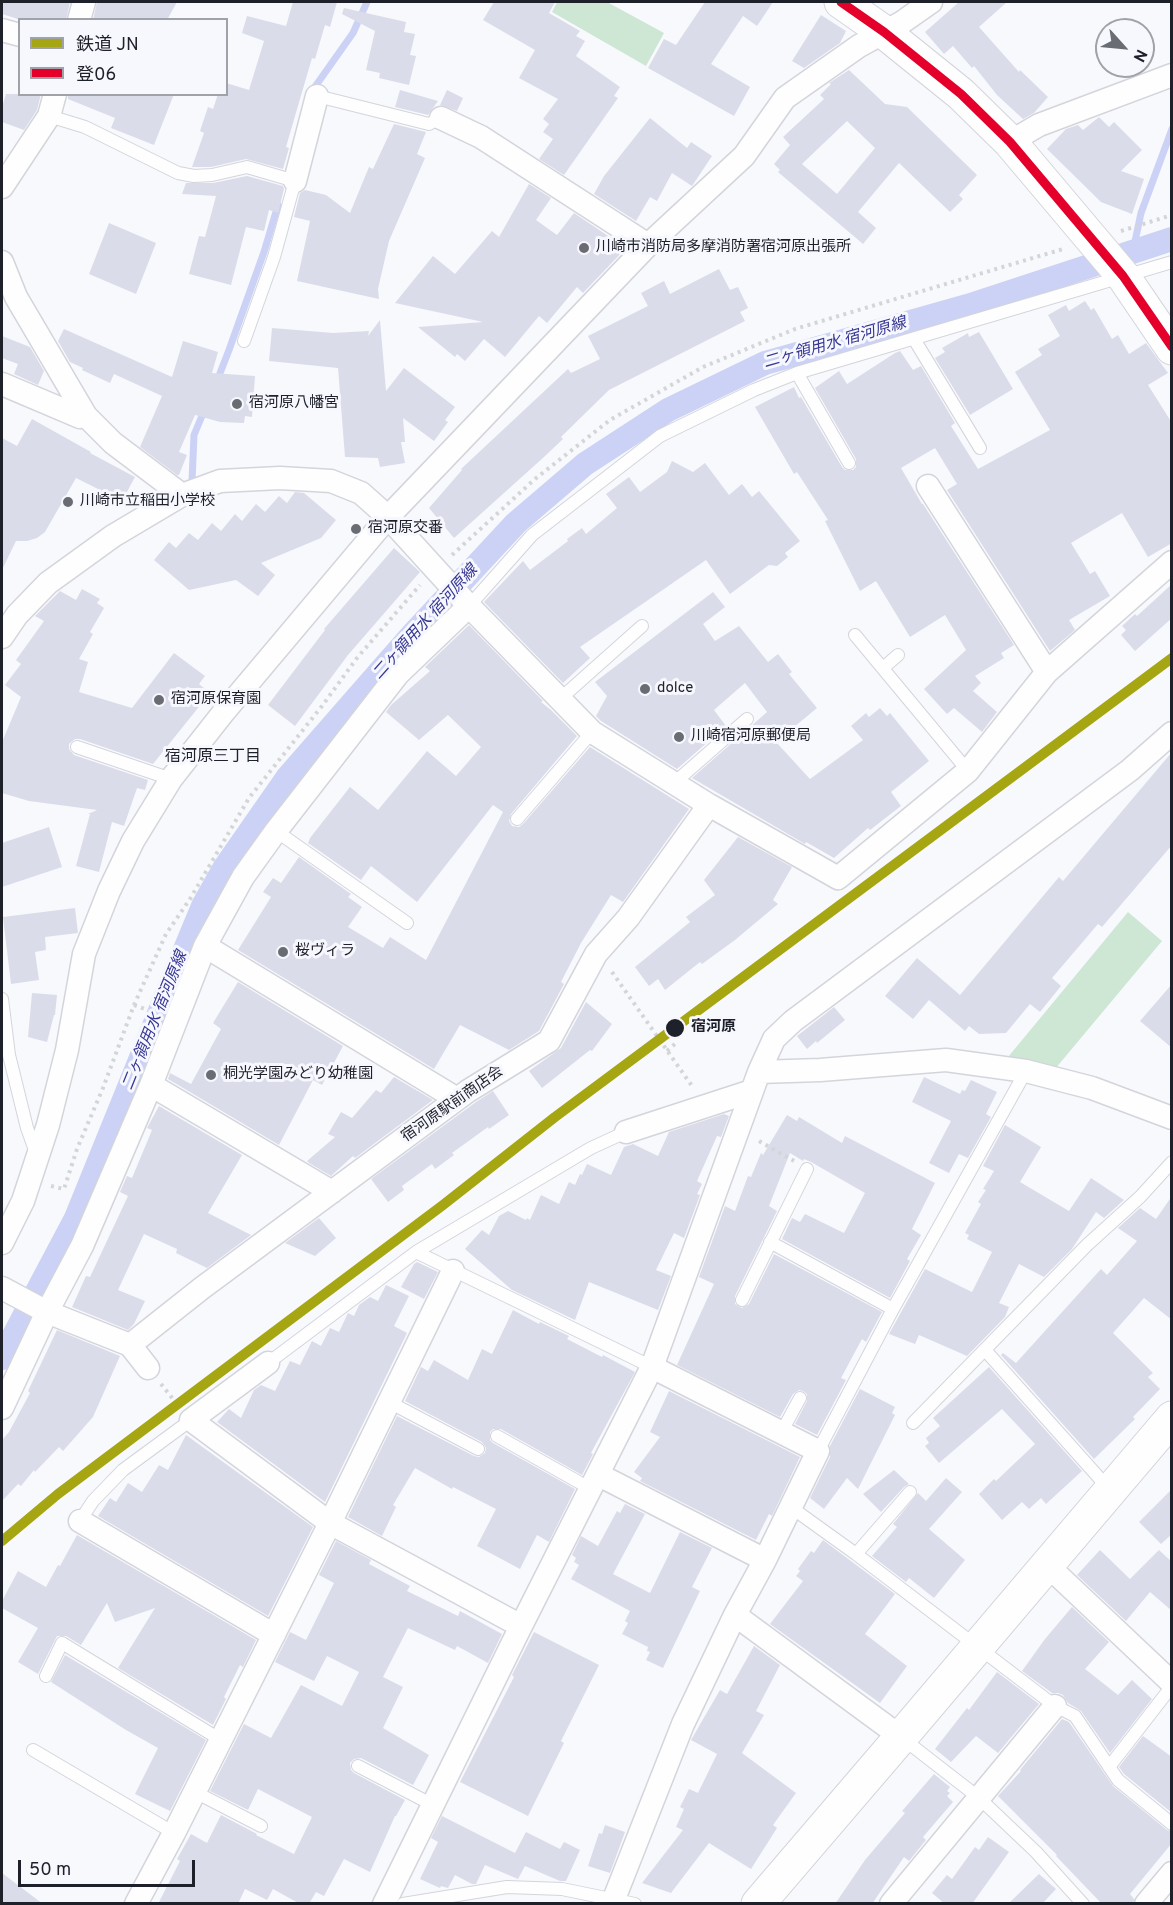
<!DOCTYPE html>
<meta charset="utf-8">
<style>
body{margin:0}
#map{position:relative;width:1173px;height:1905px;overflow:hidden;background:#f8f9fd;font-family:Overpass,"Noto Sans JP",sans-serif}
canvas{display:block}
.frame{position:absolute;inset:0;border:3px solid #1e202a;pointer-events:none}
.legend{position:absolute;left:18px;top:18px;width:210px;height:78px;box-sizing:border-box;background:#f7f8fe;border:2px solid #a0a2a9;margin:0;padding:8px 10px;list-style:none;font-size:18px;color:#1e202a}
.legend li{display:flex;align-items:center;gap:12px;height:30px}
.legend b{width:30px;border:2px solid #a0a2a9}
.north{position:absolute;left:1095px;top:18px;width:60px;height:60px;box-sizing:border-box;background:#f7f8fe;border:2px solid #a0a2a9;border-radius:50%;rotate:117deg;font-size:16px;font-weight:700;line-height:24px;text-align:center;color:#1e202a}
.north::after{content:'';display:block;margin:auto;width:21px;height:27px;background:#6a6c74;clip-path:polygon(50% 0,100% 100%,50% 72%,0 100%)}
.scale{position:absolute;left:18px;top:1860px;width:177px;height:27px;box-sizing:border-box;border:3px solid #1e202a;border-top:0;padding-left:8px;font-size:18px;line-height:21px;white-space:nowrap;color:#1e202a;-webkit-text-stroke:4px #f7f8fe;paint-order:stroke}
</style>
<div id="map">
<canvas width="1173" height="1905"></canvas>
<div class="frame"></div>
<ul class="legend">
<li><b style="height:8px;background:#a5a611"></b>鉄道 JN</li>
<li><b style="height:8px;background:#e4002b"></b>登06</li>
</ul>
<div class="north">N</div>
<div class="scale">50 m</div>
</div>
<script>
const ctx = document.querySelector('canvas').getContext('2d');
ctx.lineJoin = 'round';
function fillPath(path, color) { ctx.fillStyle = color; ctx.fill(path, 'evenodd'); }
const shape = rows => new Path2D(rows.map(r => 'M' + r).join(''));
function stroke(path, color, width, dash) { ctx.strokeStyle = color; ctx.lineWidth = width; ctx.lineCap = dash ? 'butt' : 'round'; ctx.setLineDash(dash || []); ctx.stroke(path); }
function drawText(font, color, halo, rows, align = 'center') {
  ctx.font = font + ' Overpass,"Noto Sans JP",sans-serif'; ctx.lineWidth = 6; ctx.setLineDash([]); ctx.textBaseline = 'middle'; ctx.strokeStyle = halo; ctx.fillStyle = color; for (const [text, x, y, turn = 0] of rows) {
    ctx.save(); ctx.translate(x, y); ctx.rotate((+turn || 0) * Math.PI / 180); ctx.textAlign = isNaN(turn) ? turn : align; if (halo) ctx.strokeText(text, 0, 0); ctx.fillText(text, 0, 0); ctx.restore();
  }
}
fillPath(shape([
 [557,2,607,2,664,33,646,66,552,12],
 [1128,912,1162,941,1055,1069,1008,1057]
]), '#cde7d4');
stroke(shape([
 [312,91,353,33,367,2],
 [1133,251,1141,213,1172,129],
 [217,381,229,350,264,252,278,205],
 [192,481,194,435,204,411]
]), '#cbd2f5', 7);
stroke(shape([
 [2,1358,76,1218,179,964,203,906,225,867,287,778,412,635,516,523,585,464,668,410,765,363,974,304,1172,239]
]), '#cbd2f5', 24);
fillPath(shape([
 [2,2,70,2,66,20,21,20,2,14],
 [97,2,177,2,167,20,93,20],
 [293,2,337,2,330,27,325,25,315,59,312,58,286,147,289,148,283,169,246,159,211,167,192,167,204,133,200,131,208,107,213,109,218,94,226,94,226,83,249,90,264,41,242,33,247,16,286,26],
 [494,2,555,2,549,13,580,31,576,36,585,41,576,56,620,87,614,96,618,98,564,175,539,159,553,139,543,132,549,124,543,119,558,99,519,78,535,50,483,20],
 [705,2,773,2,757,26,743,16,711,64,750,87,734,116,648,68,664,39,676,45],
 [959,2,1007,2,979,27,1019,72,1020,70,1048,97,1034,113,1023,119,997,95,974,66,972,68,953,46,944,54,925,32],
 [344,8,406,22,404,32,415,34,410,55,416,56,409,85,379,78,380,73,366,70,375,31,342,14],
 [821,15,846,31,840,43,804,68,792,61],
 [849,70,885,104,907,107,977,175,959,195,963,199,950,212,899,163,858,212,876,228,863,244,778,172,780,170,774,164,790,145,783,137,824,99,820,95,831,84,829,83],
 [847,121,875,148,837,194,802,164],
 [400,90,438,101,428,115,395,107],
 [447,90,463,98,457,111,440,105],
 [6,94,41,94,37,110,24,130,2,122,2,107],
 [68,94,174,94,154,145,111,128,115,118,68,99],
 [1099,117,1109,127,1114,122,1142,150,1121,171,1144,179,1132,214,1101,202,1047,149,1066,129,1078,125,1083,130],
 [650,118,687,148,691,142,712,156,692,186,672,173,657,201,650,197,636,221,594,194,604,176],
 [394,124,426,132,417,154,425,158,389,241,378,289,379,299,297,281,310,221,294,217,300,193,305,190,326,195,350,213,369,167,373,169],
 [247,176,283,186,284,189,278,213,269,210,264,231,246,227,231,285,189,274,199,236,205,237,216,196,182,194,186,183,213,183],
 [529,184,551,198,536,220,557,235,574,213,626,248,583,293,577,287,547,323,539,316,505,357,484,339,465,361,457,354,455,357,418,327,483,322,395,303,433,256,455,274,492,231,499,237],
 [109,223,156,243,136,294,89,274],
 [719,269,730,290,738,287,748,308,740,312,745,321,609,390,561,437,563,439,544,457,454,538,429,508,462,470,461,469,568,369,571,373,600,359,588,336,648,306,641,293,664,281,670,294],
 [1085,301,1091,310,1094,308,1112,339,1118,335,1129,354,1146,343,1168,373,1148,385,1172,423,1172,543,1148,557,1122,513,1071,543,1090,574,1095,571,1110,596,1069,620,1075,630,1050,651,947,490,957,484,935,448,901,468,922,504,923,504,1014,645,1001,653,1004,658,975,676,981,683,973,691,997,712,982,732,954,708,947,714,924,689,966,650,945,615,910,637,876,581,860,591,825,521,828,520,797,472,794,474,755,407,794,387,799,398,801,397,842,467,845,470,853,470,856,467,856,459,815,388,839,371,847,384,895,353,900,351,913,370,921,366,955,423,951,426,978,469,1050,430,1015,372,1042,355,1038,349,1060,336,1048,315,1066,305,1069,311],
 [380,320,386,391,404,368,455,407,445,420,448,422,434,441,403,418,405,442,401,442,405,463,380,467,378,458,345,457,338,368,269,361,272,328,333,333,369,331,368,336],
 [64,329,172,377,183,341,218,352,212,373,255,376,252,417,245,416,244,423,220,422,195,415,179,452,187,455,179,475,177,475,140,447,162,396,114,374,110,383,82,370,83,368,70,362,58,341],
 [979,332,1013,389,970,415,935,358,945,352,942,348,968,333,969,337],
 [2,336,30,347,44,371,38,385,14,374,18,364,2,358],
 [32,419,91,452,90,453,135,477,122,501,76,478,45,532,37,538,27,541,16,541,2,570,2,438,17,446],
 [672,461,693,472,705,463,729,495,742,484,752,497,759,491,800,541,785,553,788,557,777,566,769,565,730,594,706,560,580,647,590,658,563,683,484,602,523,561,530,570,568,541,567,539,582,528,586,534,617,508,606,494,629,477,640,492,667,472],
 [295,492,304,493,336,520,321,538,261,563,275,575,258,596,236,580,189,590,154,560,169,542,176,548,189,533,198,540,212,523,221,531,235,514,242,521,256,504,265,512,279,496,287,503],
 [394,548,420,572,348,655,295,726,268,705,325,630,324,629],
 [1172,584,1172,618,1135,651,1121,635,1126,630,1122,626,1135,614,1137,616],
 [82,589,100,599,97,603,104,608,90,632,93,634,79,659,88,662,79,692,132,708,174,653,205,676,199,684,210,693,153,764,80,739,75,739,69,744,69,749,74,755,148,780,145,790,137,788,124,826,112,822,99,872,76,866,90,814,88,814,97,810,29,801,2,793,2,742,21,697,5,685,21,664,16,660,44,621,35,616,60,591,76,600],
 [713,592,725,607,703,624,715,641,739,626,768,662,778,654,792,672,789,674,817,708,776,742,810,779,863,740,851,726,866,713,869,717,880,708,887,716,890,713,929,761,891,792,901,806,870,830,868,828,834,858,806,842,805,844,692,778,767,712,745,683,714,710,726,726,677,769,601,721,596,716,607,696,595,682],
 [469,625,543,701,541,702,551,710,577,736,511,814,509,821,512,826,519,827,523,824,590,747,689,809,623,902,611,895,581,943,561,982,564,984,539,1031,509,1050,460,1025,434,1069,238,950,271,897,263,892,273,878,281,883,299,857,351,894,348,897,362,907,348,927,383,948,390,937,426,960,503,812,493,805,417,902,371,866,361,880,308,843,310,838,350,787,378,810,427,751,456,776,481,747,448,715,419,740,386,712,391,705,430,671,425,667],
 [1172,752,1172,845,1102,927,1098,924,1052,978,1061,986,1040,1012,1030,1004,1006,1033,979,1034,969,1026,965,1031,929,1000,913,1019,885,996,917,958,960,995,1059,877,1063,881],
 [49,827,62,867,2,887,2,843],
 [738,837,792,867,773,900,778,904,735,940,702,964,700,962,665,990,658,979,649,986,635,967,690,922,686,917,715,895,704,880],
 [75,908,78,933,45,937,46,950,35,952,39,980,11,984,3,917],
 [238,982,343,1046,322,1085,313,1080,279,1145,168,1079,170,1073,191,1084,221,1029,213,1023],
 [1172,984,1172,1048,1140,1021],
 [32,993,57,995,55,1015,54,1015,47,1042,28,1037],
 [586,1002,612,1024,592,1051,590,1050,542,1088,529,1071,561,1048],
 [834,1007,845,1020,817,1043,816,1041,807,1049,797,1036],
 [394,1077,433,1100,355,1158,353,1156,331,1176,309,1163,307,1161,335,1137,328,1134,341,1112,352,1118,376,1090,381,1093],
 [924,1077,960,1094,962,1090,965,1091,971,1080,997,1092,986,1114,991,1117,968,1158,959,1154,949,1173,929,1163,951,1121,912,1102],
 [493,1091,509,1115,489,1129,488,1127,452,1153,454,1155,435,1169,432,1164,402,1186,404,1190,388,1202,371,1179,476,1102],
 [159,1106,242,1155,208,1213,251,1235,207,1268,176,1253,177,1249,144,1234,118,1290,145,1301,134,1324,128,1330,72,1307,86,1276,90,1277,128,1196,120,1192,127,1176,132,1178,152,1130,147,1128],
 [724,1114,729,1116,721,1137,717,1136,697,1181,702,1184,697,1194,700,1195,684,1238,674,1233,656,1270,671,1276,658,1310,589,1282,575,1320,512,1290,465,1249,482,1230,489,1235,499,1216,508,1211,526,1220,527,1218,530,1220,541,1195,559,1204,569,1182,575,1185,580,1174,582,1175,587,1164,611,1175,624,1147,633,1144,658,1156,669,1132],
 [787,1115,797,1121,799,1117,842,1143,845,1136,935,1183,912,1229,921,1235,907,1259,910,1261,890,1298,782,1239,792,1218,800,1222,805,1214,844,1233,865,1193,811,1162,804,1159,803,1161,790,1153,769,1206,777,1211,735,1296,735,1304,742,1308,749,1304,774,1254,882,1312,866,1342,862,1339,841,1378,846,1380,817,1435,795,1424,807,1401,807,1394,803,1391,799,1390,793,1394,780,1417,677,1365,714,1284,699,1277,725,1206,735,1211,748,1176,751,1177,761,1153,763,1155],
 [1005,1125,1041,1147,1020,1182,1069,1211,1091,1178,1124,1200,1104,1218,1096,1212,1072,1249,1044,1277,1019,1264,999,1303,1009,1307,1005,1317,967,1356,919,1335,915,1344,889,1334,925,1269,972,1292,992,1252,967,1239,969,1235,965,1233,981,1204,978,1202,986,1190,983,1189,994,1171,983,1166],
 [1172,1196,1172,1320,1144,1298,1113,1333,1153,1373,1148,1377,1160,1389,1133,1417,1135,1419,1094,1459,1001,1355,1003,1353,1016,1363,1101,1269,1107,1275,1137,1241,1118,1228,1140,1208,1156,1219],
 [319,1218,336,1238,315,1256,285,1243],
 [417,1262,438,1272,424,1299,401,1287,414,1264],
 [386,1285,409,1296,394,1326,407,1333,325,1502,217,1422,229,1409,241,1418,254,1390,261,1385,275,1391,290,1361,300,1365,312,1341,321,1346,330,1328,339,1332,348,1313,354,1316,359,1305,370,1297,378,1301],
 [513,1310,539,1324,540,1322,569,1336,567,1339,602,1357,603,1355,635,1372,591,1453,593,1454,582,1475,501,1429,493,1429,490,1432,490,1440,493,1443,575,1489,549,1542,537,1535,520,1569,477,1546,496,1509,453,1487,452,1489,415,1468,393,1505,396,1507,382,1536,348,1517,397,1416,474,1456,479,1457,485,1453,486,1448,482,1442,405,1401,421,1367,428,1371,434,1360,468,1380,482,1349,492,1354],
 [57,1330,120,1356,93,1417,63,1451,59,1447,35,1472,34,1470,21,1486,18,1484,2,1501,2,1440,9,1432,30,1393,28,1391],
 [989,1367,1082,1471,1046,1504,1041,1498,1029,1509,1022,1502,1002,1520,979,1494,994,1479,996,1481,1035,1444,1002,1409,939,1463,925,1446,929,1443,926,1438,940,1426,933,1418],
 [860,1389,895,1407,892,1413,895,1415,858,1489,847,1478,824,1509,810,1498,830,1457,830,1446],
 [669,1391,800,1457,772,1516,769,1514,756,1540,640,1481,642,1478,634,1472,660,1437,650,1432],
 [186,1435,313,1527,268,1616,98,1516,110,1498,116,1502,128,1483,142,1492,159,1465,168,1470],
 [894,1470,909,1484,904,1487,881,1512,863,1494],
 [946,1478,962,1492,929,1529,965,1560,934,1598,909,1578,906,1582,872,1556,897,1527,893,1524,918,1493,926,1501],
 [1172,1489,1172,1534,1161,1544,1139,1522],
 [625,1504,645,1514,613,1574,650,1593,680,1532,712,1548,692,1587,700,1591,663,1668,646,1660,650,1652,647,1651,648,1647,622,1634,628,1623,625,1621,630,1611,571,1579,579,1565,574,1562,576,1558,572,1555,581,1536,598,1546,617,1511,620,1513],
 [77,1535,256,1640,243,1667,240,1665,224,1697,226,1699,213,1725,118,1668,155,1608,115,1622,107,1603,81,1645,66,1636,57,1636,38,1674,18,1662,38,1628,2,1608,2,1601,18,1571,46,1587,58,1565,60,1566],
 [823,1540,895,1594,865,1634,907,1666,880,1703,770,1624,803,1581,796,1576,800,1571,798,1569,811,1551,814,1553],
 [336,1541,371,1560,369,1564,410,1586,407,1591,458,1616,460,1611,502,1634,488,1663,457,1646,455,1650,408,1628,383,1677,403,1687,383,1728,429,1755,413,1785,361,1758,354,1759,350,1763,351,1770,354,1773,405,1800,396,1816,395,1816,370,1872,344,1859,324,1896,316,1892,309,1904,300,1904,273,1889,267,1900,245,1889,238,1904,158,1904,180,1861,177,1859,191,1834,207,1843,221,1815,257,1834,256,1835,294,1854,312,1817,258,1789,248,1810,210,1791,244,1724,271,1738,301,1685,342,1706,359,1672,327,1656,314,1681,275,1662,290,1632,306,1640,334,1583,319,1575],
 [1100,1550,1130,1579,1159,1550,1172,1562,1172,1611,1150,1592,1126,1621,1077,1575],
 [1072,1607,1109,1642,1085,1669,1118,1695,1132,1680,1152,1699,1110,1753,1081,1711,1068,1703,1063,1695,1058,1693,1052,1693,1022,1671,1045,1639],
 [534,1632,599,1665,561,1741,564,1743,528,1816,460,1782,514,1677,512,1675],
 [754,1646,780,1665,756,1711,764,1715,742,1753,796,1793,773,1825,777,1828,751,1869,709,1843,671,1893,642,1883,683,1830,676,1827,684,1809,680,1807,689,1789,698,1793,717,1754,691,1740,720,1690,727,1694],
 [65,1655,206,1740,170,1811,135,1794,158,1748,126,1730,51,1682],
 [997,1672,1039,1704,998,1753,976,1736,951,1762,935,1749,967,1708,969,1710],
 [1062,1719,1069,1722,1113,1786,1167,1830,1172,1832,1172,1843,1130,1894,1134,1899,1133,1904,1102,1904,1056,1856,1057,1855,998,1796,1021,1771,1020,1770],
 [1143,1736,1172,1757,1172,1813,1124,1774,1119,1767],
 [934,1774,950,1787,947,1791,950,1793,947,1796,953,1802,923,1837,926,1840,909,1861,904,1857,872,1904,835,1904,865,1860,905,1813,902,1811],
 [442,1816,515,1853,526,1832,560,1849,564,1842,580,1850,566,1881,560,1881,525,1866,518,1879,485,1865,476,1884,472,1884,455,1875,448,1888,441,1886,440,1888,420,1879,438,1842,431,1838],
 [605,1825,625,1832,610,1873,588,1866,599,1833,602,1834],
 [988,1837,1009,1852,972,1904,945,1904,932,1893,947,1875,952,1879,975,1847,979,1850],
 [2,1873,43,1904,2,1904],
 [1039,1874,1056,1889,1042,1904,1008,1904]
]), '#dadcea');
const lane = shape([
 [317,96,429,124,441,118],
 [49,116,85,127,178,173,194,176,212,175,247,167,295,181,274,257,244,341],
 [914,339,980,448],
 [797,373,849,463],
 [469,606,532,535,660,436,754,390,797,373,1172,262],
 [855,635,968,771],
 [883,668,898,655],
 [560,699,642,626],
 [77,747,171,779],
 [673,784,747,719],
 [517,819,592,732],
 [276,831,407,923],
 [2,999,9,1055,27,1128,36,1153],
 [770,1242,893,1309],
 [416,1252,652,1367],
 [742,1300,807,1169],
 [985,1350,1110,1490],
 [268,1363,416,1252,591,1148,626,1132],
 [389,1402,478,1449],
 [913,1423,1087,1245,1140,1197,1172,1162],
 [781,1433,800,1398],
 [497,1436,591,1489],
 [818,1451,893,1309,1026,1071],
 [792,1508,856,1554,1055,1706,1075,1716,1118,1780,1172,1824],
 [80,1521,93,1501,123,1470,191,1420],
 [856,1554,910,1492],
 [46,1676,62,1643,221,1740],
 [902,1738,978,1797,1036,1852,1083,1904],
 [33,1750,174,1833],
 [358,1766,433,1805],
 [1109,1767,1172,1686],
 [195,1792,261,1826],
 [403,1904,507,1887,562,1889,635,1904]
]);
const street = shape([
 [79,20,84,2],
 [2,30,20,35],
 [441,118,481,137,648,245],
 [1010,142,1039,125,1172,75],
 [295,181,317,96],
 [2,187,49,116,55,94],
 [2,262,16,297,86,416,113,443,182,495],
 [2,384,80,417,86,416],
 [928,486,1047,672],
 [2,637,17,615,48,583,113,536,182,495,220,481,280,478,331,481,361,493,388,517,469,606,592,732,709,805,838,878,968,771,1047,672,1172,562],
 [205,946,457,1099],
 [759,1072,820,1070,946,1060,1026,1071,1092,1088,1172,1118],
 [151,1085,332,1192],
 [626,1132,752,1091],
 [2,1243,23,1201,48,1125,67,1050,84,954,109,891,133,841,171,779,223,713,388,517,648,245,744,156,785,98,859,46,901,23,931,2],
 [2,1288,47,1312,130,1345,148,1368],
 [130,1345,202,1288,468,1091,549,1041,596,954,628,918,709,805],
 [268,1363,191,1420,330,1523,521,1626],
 [2,1408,47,1312,82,1246,151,1085,205,946,243,877,276,831,398,674,469,606],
 [599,1475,765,1560],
 [80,1521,274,1635],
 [1047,1565,1172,1683],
 [735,1615,901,1737],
 [136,1904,174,1833,330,1523,453,1271],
 [384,1904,521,1626,652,1367,759,1072,774,1039,793,1021,1130,770,1172,733],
 [612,1904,683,1724,735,1615,765,1560,818,1451,652,1367],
 [891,1904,1055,1706],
 [1146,1904,1172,1873]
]);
const secondary = shape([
 [841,2,884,32,961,94,1010,142,1123,276,1172,348],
 [758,1904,901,1737,1172,1418]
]);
stroke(lane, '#d3d5db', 14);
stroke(street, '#d3d5db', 25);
stroke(secondary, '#d3d5db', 35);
stroke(shape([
 [1121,231,1172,215],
 [452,555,535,479,610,420,703,367,795,329,1063,249],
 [612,972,692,1086],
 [134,1005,155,1013],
 [667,1051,675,1044],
 [759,1141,794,1161],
 [51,1186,64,1189,77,1149,103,1088,134,1005,166,934,190,899,249,798,322,706,357,658,420,585],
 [161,1384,177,1404]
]), '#d4d5d7', 4, [3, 4.5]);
stroke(lane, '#fefeff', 12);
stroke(street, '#fefeff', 22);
stroke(secondary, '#fefeff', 33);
stroke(shape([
 [841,2,884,32,961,94,1010,142,1123,276,1172,347]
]), '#e4002b', 9);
stroke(shape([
 [2,1541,58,1494,443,1205,555,1117,1172,658]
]), '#a5a611', 10);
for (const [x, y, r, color] of [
 [584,248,6,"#6a6c74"],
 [237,404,6,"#6a6c74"],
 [68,502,6,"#6a6c74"],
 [356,529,6,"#6a6c74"],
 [645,689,6,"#6a6c74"],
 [159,700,6,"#6a6c74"],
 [679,737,6,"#6a6c74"],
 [283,952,6,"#6a6c74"],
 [675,1028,10,"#1e202a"],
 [211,1075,6,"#6a6c74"]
]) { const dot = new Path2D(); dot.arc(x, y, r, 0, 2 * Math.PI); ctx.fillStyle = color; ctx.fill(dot); stroke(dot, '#f7f8fe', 2); }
drawText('15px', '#1e202a', '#f7f8fe', [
 ["川崎市消防局多摩消防署宿河原出張所",596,248],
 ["宿河原八幡宮",249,404],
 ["川崎市立稲田小学校",80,502],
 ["宿河原交番",368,529],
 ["dolce",657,689],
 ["宿河原保育園",171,700],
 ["川崎宿河原郵便局",691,737],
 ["桜ヴィラ",295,952],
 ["桐光学園みどり幼稚園",223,1075]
], 'left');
drawText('bold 15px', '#1e202a', '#f7f8fe', [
 ["宿河原",691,1028]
], 'left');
drawText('15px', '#1e202a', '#f7f8fe', [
 ["宿河原駅前商店会",453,1105,-35]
]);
drawText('italic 16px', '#373793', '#f7f8fe', [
 ["二ヶ領用水 宿河原線",835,344,-16],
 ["二ヶ領用水 宿河原線",426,623,-48],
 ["二ヶ領用水 宿河原線",156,1021,-68]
]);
drawText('16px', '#1e202a', '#f7f8fe', [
 ["宿河原三丁目",213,758]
]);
</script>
